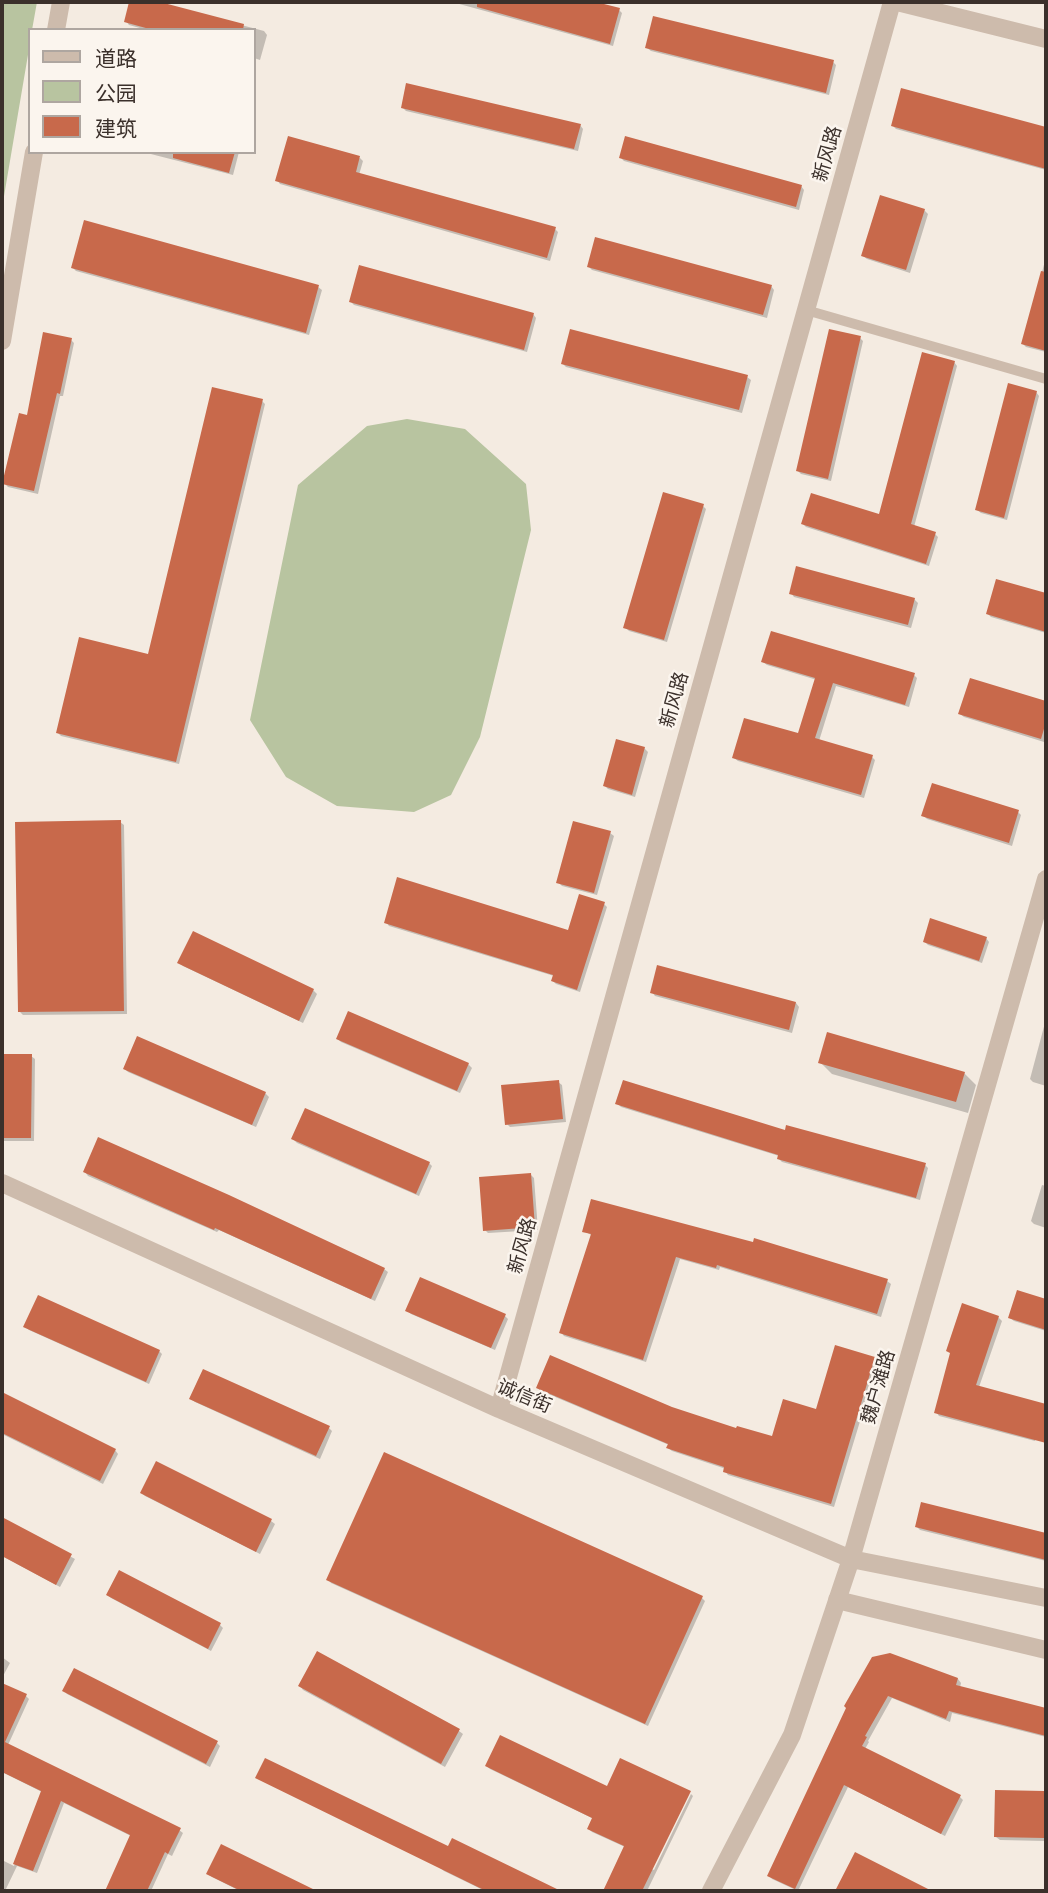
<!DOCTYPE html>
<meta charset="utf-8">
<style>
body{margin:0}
#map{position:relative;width:1048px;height:1893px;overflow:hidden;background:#f4ebe1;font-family:"Fira Sans Condensed","Noto Sans SC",sans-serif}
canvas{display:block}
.frame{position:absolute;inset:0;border:4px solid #3b302b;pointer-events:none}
.legend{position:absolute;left:28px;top:28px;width:228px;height:126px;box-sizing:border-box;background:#fbf5ee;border:2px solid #aea6a0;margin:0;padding:9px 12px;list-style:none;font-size:21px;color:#3b302b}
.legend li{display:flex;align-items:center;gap:14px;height:35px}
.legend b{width:35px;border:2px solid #aea6a0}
</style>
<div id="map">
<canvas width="1048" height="1893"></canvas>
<div class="frame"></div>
<ul class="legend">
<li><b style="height:9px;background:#cdbbac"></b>道路</li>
<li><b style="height:19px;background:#b8c4a0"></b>公园</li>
<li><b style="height:19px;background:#c8694b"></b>建筑</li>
</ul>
</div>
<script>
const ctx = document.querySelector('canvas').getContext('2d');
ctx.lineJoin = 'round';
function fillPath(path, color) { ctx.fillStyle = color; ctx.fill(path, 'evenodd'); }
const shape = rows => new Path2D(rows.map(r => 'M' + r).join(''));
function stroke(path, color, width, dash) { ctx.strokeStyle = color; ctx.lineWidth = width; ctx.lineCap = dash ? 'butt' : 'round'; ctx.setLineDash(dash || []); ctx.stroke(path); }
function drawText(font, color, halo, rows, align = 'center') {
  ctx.font = font + ' "Fira Sans Condensed","Noto Sans SC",sans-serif'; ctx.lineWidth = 5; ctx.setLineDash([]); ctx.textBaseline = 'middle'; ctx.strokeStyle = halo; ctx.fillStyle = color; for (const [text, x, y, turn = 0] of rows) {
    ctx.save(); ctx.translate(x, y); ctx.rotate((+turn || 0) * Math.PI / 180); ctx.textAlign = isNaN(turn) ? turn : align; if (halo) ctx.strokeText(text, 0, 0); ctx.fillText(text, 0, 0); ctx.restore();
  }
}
fillPath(shape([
 [2,2,37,2,32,30,30,30,30,43,2,208],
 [407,419,465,429,526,484,531,530,480,737,451,795,414,812,337,806,286,777,250,720,298,485,367,426]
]), '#b8c4a0');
fillPath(shape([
 [131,2,154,2,264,31,267,35,260,60,254,58,254,30,147,30,129,25,126,21],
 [452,2,590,2,619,10,622,13,613,46],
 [647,48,833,62,836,65,829,95,651,51],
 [903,90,1046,129,1046,170,896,129,893,126],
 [403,108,580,125,583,129,578,151,406,111],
 [143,152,239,152,233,175],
 [360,158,363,161,359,175,555,229,558,232,550,261,280,184,277,180],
 [621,158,801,186,804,190,799,210,624,161],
 [924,210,928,214,910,273,867,259,863,256],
 [1046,257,1046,352,1026,347,1023,344],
 [589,267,771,286,774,290,767,318,592,270],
 [73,268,318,287,322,290,309,335,76,271],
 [351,302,533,314,536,318,527,352,354,305],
 [860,338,863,341,831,481,801,474,798,471],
 [71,340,74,343,63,396,60,396,38,494,8,487,4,483,28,417],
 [954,362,957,366,914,527,935,534,938,537,929,566,806,527,803,524,880,517],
 [563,364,747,377,751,380,742,413,566,367],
 [1036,392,1039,396,1007,520,981,513,977,510],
 [262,401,265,404,179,764,61,736,58,733,149,656],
 [703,506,706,509,667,642,629,631,625,627],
 [997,581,1046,595,1046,633,991,617,988,614],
 [791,593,914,599,918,603,911,628,794,597],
 [763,662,914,675,917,678,909,707,836,686,819,741,872,757,875,760,864,798,738,761,734,758,799,735,817,680,767,665],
 [971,680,1046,703,1046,735,1044,742,964,717,960,714],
 [644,748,648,752,635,797,608,789,605,786],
 [1018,812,1021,815,1012,846,927,819,923,815],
 [120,822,124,825,127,1014,23,1015,20,1012],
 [610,833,614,836,597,895,562,886,558,882],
 [604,904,607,907,580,992,556,984,553,981,554,976,389,926,386,922,569,932],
 [193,933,313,990,317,994,303,1023,183,966,179,962],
 [986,938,989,942,982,963,928,945,925,942],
 [652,992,796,1003,799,1007,792,1033,655,996],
 [1046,1019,1046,1086,1033,1082,1030,1079],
 [338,1039,468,1064,472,1068,460,1093,341,1042],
 [2,1056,31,1056,35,1059,34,1141,3,1141,2,1139],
 [820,1062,964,1073,976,1085,968,1113,832,1074],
 [125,1069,265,1093,269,1097,256,1127,128,1072],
 [558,1082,562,1085,566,1122,510,1127,507,1124],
 [617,1103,786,1132,925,1165,928,1168,920,1200,782,1162,779,1159,779,1156,621,1107],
 [293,1139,429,1163,432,1166,419,1196,297,1143],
 [85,1172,384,1269,388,1272,375,1301,219,1230,217,1232,88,1176],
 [531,1175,534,1178,538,1230,488,1233,485,1230],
 [1042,1185,1046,1186,1046,1228,1034,1224,1031,1221],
 [584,1231,887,1281,891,1284,881,1317,720,1267,719,1270,680,1259,646,1362,564,1336,561,1332,593,1236],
 [1018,1293,1046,1301,1046,1331,1014,1321,1010,1318],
 [407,1310,505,1316,508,1319,495,1350,411,1314],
 [998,1317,1002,1321,979,1387,1045,1407,1035,1441,939,1416,936,1412],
 [26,1327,159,1351,162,1354,149,1384,29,1330],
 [875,1358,878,1362,834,1507,728,1475,725,1471,726,1469,672,1451,668,1448,669,1445,541,1391,538,1388,671,1409,737,1430,773,1439,817,1411],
 [2,1394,115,1450,118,1454,103,1484,2,1434],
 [191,1399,329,1428,332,1431,320,1459,195,1402],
 [157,1463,271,1521,275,1524,260,1554,145,1496,142,1493],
 [922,1504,1046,1535,1046,1561,920,1530,917,1527],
 [2,1519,75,1559,60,1587,2,1556],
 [328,1579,702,1598,705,1601,648,1726,331,1583],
 [108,1595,220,1625,223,1628,211,1651,111,1598],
 [318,1654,459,1731,463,1734,445,1767,303,1690,300,1686],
 [890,1655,958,1679,961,1683,960,1688,1046,1710,1046,1737,952,1713,950,1722,892,1698,868,1741,869,1742,865,1749,960,1797,963,1800,945,1836,848,1787,798,1891,772,1879,769,1875],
 [2,1657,10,1663,2,1678],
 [2,1685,26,1696,29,1699,8,1745,179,1830,183,1833,172,1856,168,1854,151,1891,107,1891,131,1836,64,1803,37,1873,17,1866,5,1891,2,1891,2,1860,14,1866,42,1792,2,1772],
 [64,1690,217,1743,220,1746,210,1767,67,1694],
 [487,1766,608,1789,651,1869,654,1870,691,1794,693,1796,647,1891,605,1891,625,1847,592,1832,589,1829,594,1819,490,1769],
 [1044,1793,1046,1795,1046,1841,1000,1840,996,1837],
 [453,1841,557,1891,485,1891,444,1871,440,1868],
 [222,1846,313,1891,240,1891,212,1877,208,1874]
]), '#0003');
fillPath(shape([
 [129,2,160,2,244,24,243,30,153,30,124,22],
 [477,2,596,2,620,8,610,44,477,7],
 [653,16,834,60,826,93,645,48],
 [406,83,581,124,574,149,401,108],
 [901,88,1046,127,1046,169,891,126],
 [288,136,360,156,356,172,556,227,547,258,275,181],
 [625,136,802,185,796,207,619,158],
 [173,152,235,152,229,173,173,158],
 [880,195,925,209,906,270,861,256],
 [84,220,319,285,306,333,71,268],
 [595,237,772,285,763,315,587,267],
 [359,265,534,313,524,350,349,302],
 [1041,271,1046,272,1046,351,1021,344],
 [570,329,748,375,739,410,561,364],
 [829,329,861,336,828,479,796,471],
 [43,332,72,338,60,394,57,393,34,491,2,484,19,413,27,415],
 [922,352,955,361,911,524,936,532,926,564,801,524,811,493,879,514],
 [1008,383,1037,391,1004,518,975,510],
 [212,387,263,399,176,762,56,733,79,637,148,654],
 [663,492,704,504,664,640,623,628],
 [796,566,915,598,908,625,789,594],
 [996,579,1046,593,1046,632,986,614],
 [771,631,915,673,905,705,833,683,815,738,873,755,861,795,732,758,744,718,798,733,815,678,761,662],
 [970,678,1046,701,1046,722,1041,739,958,714],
 [616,739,645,747,632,795,603,786],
 [932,783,1019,810,1009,843,921,816],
 [121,820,124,1011,18,1012,15,822],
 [573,821,611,831,594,893,556,883],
 [397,877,568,930,579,894,605,902,577,990,551,981,553,975,384,923],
 [930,918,987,937,979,961,923,942],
 [193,931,314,989,299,1021,177,963],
 [657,965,796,1002,789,1030,650,993],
 [348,1011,469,1063,457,1091,336,1039],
 [827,1032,965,1072,956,1102,818,1063],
 [137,1036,266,1092,252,1125,123,1069],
 [2,1054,32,1054,31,1138,2,1138],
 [559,1080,563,1119,505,1125,501,1085],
 [623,1080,785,1130,786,1125,926,1163,916,1198,777,1159,778,1155,615,1104],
 [305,1108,430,1162,416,1194,291,1139],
 [98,1137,229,1195,385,1268,371,1299,215,1228,214,1230,83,1172],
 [531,1173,535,1227,483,1231,479,1177],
 [591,1199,753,1242,754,1238,888,1279,877,1314,717,1265,716,1268,676,1257,643,1360,559,1333,591,1234,582,1232],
 [420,1277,506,1314,491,1348,405,1311],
 [1017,1290,1046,1299,1046,1330,1008,1318],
 [38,1295,160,1350,146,1382,23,1327],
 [962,1303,999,1316,976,1385,1046,1404,1046,1443,934,1413,950,1353,946,1351],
 [835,1345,875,1357,831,1504,723,1472,724,1467,666,1448,668,1444,536,1388,550,1355,672,1407,736,1428,737,1426,772,1436,783,1399,816,1409],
 [203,1369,330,1426,316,1456,189,1399],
 [2,1392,116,1449,100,1481,2,1433],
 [384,1452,703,1596,645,1724,326,1580],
 [156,1461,272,1519,256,1552,140,1493],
 [921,1502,1046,1533,1046,1560,915,1527],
 [2,1517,72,1554,56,1585,2,1556],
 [119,1570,221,1623,208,1649,106,1595],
 [317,1651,460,1729,441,1764,298,1686],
 [890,1653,958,1678,956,1685,1046,1708,1046,1736,949,1711,946,1719,888,1696,865,1736,867,1737,862,1746,961,1795,941,1834,844,1785,795,1889,767,1876,846,1708,844,1706,872,1657],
 [74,1668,218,1741,206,1764,62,1691],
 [2,1683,27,1694,5,1742,181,1828,168,1854,165,1852,147,1891,105,1891,130,1835,61,1801,33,1871,13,1864,41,1791,2,1772],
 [500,1735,607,1786,620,1758,691,1791,642,1891,603,1891,624,1846,587,1829,592,1818,485,1766],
 [265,1758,448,1846,452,1838,561,1891,486,1891,255,1778],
 [995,1790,1044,1791,1044,1838,994,1837],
 [221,1844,317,1891,241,1891,206,1874],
 [855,1852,932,1891,835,1891]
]), '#c8694b');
stroke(shape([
 [806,310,1046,379]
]), '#cdbbac', 10);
stroke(shape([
 [897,2,1046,39],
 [56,30,61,2],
 [2,341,34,152],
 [2,1183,499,1409,851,1559,1046,1598],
 [499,1409,892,2],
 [837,1600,1046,1650],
 [711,1891,792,1735,851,1559,1046,879]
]), '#cdbbac', 18);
drawText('19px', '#3b302b', '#fbf5ee', [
 ["新风路",828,154,-74],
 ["新风路",675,700,-74],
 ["新风路",523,1246,-74],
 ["魏户滩路",879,1387,-74],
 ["诚信街",524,1397,23]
]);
</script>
